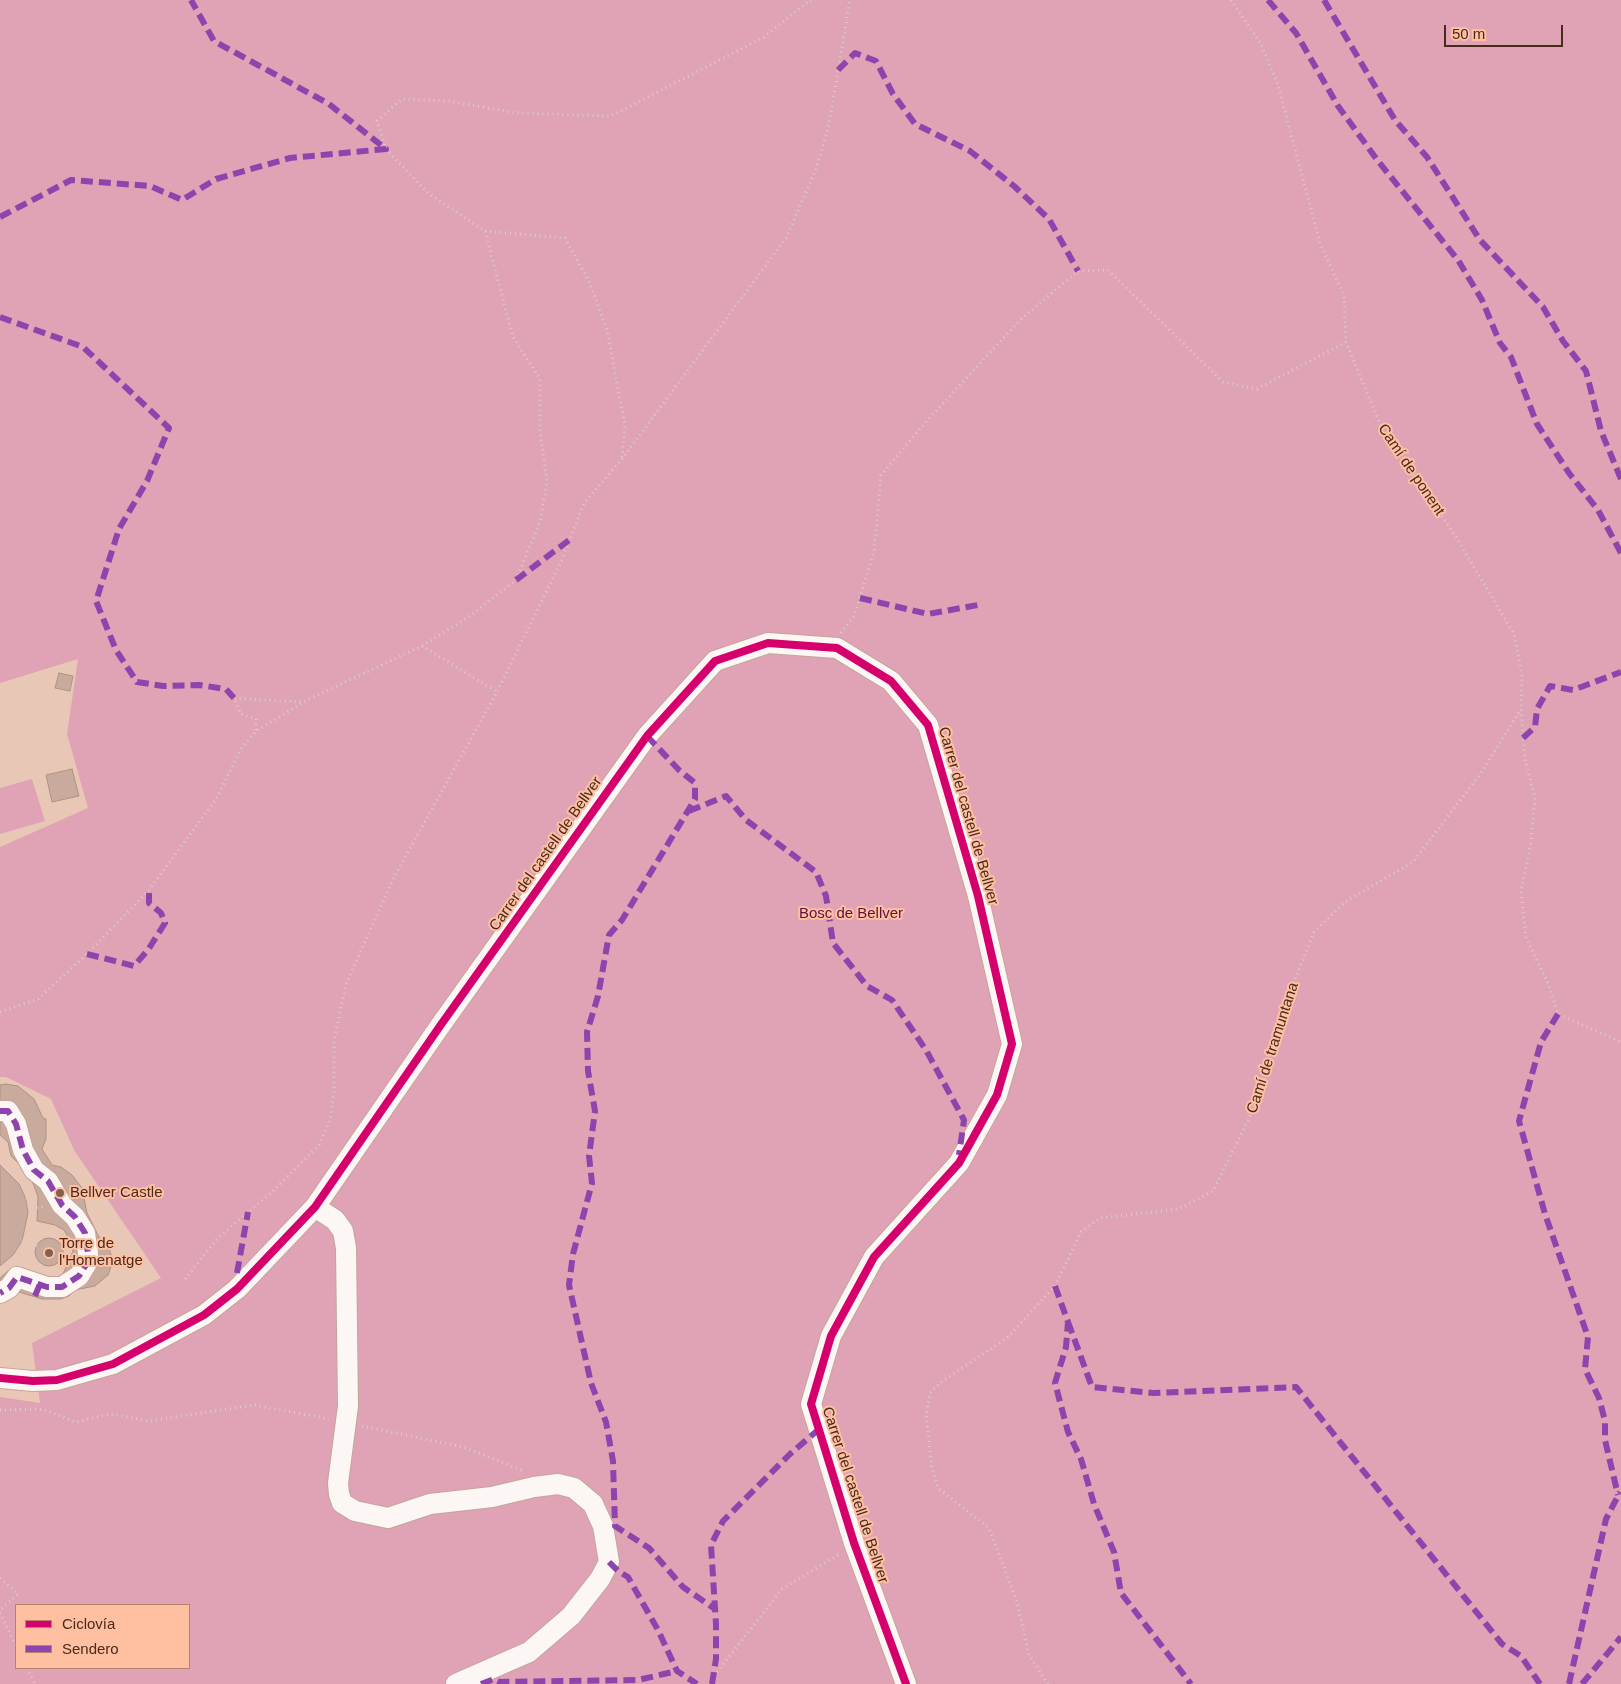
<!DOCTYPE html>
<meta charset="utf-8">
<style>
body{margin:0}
#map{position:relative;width:1621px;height:1684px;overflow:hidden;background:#e9c7b7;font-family:Helvetica,sans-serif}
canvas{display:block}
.legend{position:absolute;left:15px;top:1604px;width:175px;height:65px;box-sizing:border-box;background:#ffbfa1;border:1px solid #b6836b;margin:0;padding:6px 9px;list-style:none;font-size:15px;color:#492a1b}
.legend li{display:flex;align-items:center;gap:10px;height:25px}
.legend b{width:25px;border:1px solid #b6836b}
.scale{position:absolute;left:1444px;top:25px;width:119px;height:22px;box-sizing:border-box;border:2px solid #492a1b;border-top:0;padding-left:6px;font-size:15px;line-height:18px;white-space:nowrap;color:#492a1b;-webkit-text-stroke:4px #ffbfa1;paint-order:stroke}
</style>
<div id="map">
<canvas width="1621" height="1684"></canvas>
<ul class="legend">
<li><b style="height:6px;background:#d6006c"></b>Ciclovía</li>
<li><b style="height:6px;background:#8e44ad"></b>Sendero</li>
</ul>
<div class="scale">50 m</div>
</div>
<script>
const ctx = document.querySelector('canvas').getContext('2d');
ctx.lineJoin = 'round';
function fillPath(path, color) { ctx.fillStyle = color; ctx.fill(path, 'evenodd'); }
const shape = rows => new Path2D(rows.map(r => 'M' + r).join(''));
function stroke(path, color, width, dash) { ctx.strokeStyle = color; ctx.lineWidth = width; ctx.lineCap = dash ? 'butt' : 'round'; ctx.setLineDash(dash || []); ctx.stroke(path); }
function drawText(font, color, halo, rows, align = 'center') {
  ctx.font = font + ' Helvetica,sans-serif'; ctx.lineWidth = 4; ctx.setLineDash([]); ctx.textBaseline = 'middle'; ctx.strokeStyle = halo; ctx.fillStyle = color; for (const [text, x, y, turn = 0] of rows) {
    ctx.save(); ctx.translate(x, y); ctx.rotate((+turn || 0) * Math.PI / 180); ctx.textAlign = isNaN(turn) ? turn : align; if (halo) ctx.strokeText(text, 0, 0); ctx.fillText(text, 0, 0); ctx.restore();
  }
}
fillPath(shape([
 [0,0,1621,0,1621,1684,0,1684,0,1397,40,1403,32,1343,161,1278,74,1150,51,1099,6,1077,0,1077,0,847,88,808,67,734,78,659,0,683],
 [16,1605,189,1605,189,1668,16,1668],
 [32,779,45,821,0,834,0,788]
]), '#e0a2b5');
const building = shape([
 [59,673,73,676,70,691,55,688,59,673],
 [72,769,79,796,52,802,46,775,72,769],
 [6,1084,18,1086,34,1099,43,1118,46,1119,46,1139,42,1149,52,1165,61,1167,72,1175,82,1188,87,1213,99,1237,108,1245,113,1261,108,1275,95,1286,75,1290,69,1296,61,1299,42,1299,19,1292,0,1302,0,1278,9,1270,17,1266,22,1272,52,1280,63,1274,73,1251,71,1242,64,1230,55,1225,37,1221,38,1197,34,1186,29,1174,11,1156,8,1142,0,1135,0,1085,6,1084],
 [0,1165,19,1184,26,1199,28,1213,22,1241,13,1255,0,1266,0,1165],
 '35 1252a14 14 0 1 1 28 0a14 14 0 1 1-28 0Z'
]);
fillPath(building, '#c9ab9d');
stroke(building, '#af9284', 1);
const minor = shape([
 [0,1111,8,1111,16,1124,23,1150,34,1170,48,1181,62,1205,75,1217,85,1233,88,1253,87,1263,79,1276,62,1287,47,1287,17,1277,9,1288,0,1293],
 [315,1207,335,1220,343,1231,346,1248,348,1406,338,1483,339,1494,342,1503,355,1511,388,1518,430,1504,492,1497,534,1487,558,1484,574,1488,593,1504,603,1526,609,1562,600,1579,571,1616,529,1652,456,1684],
 [0,1378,33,1381,57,1380,113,1364,204,1315,237,1289,315,1207,440,1026,647,736,715,661,768,643,837,648,891,681,928,725,978,896,1012,1044,997,1095,959,1163,874,1257,831,1336,811,1404,854,1543,906,1684]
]);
stroke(minor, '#c4a698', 22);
stroke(shape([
 [1231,0,1261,44,1278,85,1320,243,1344,296,1346,342,1382,429,1456,537,1514,634,1522,674,1521,709,1525,759,1535,798,1531,842,1521,892,1526,938,1548,983,1558,1014,1621,1042],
 [485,231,565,238,589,281,607,330,625,426,622,459],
 [841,633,854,616,874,552,881,475,925,423,1020,320,1078,271,1108,270,1223,382,1257,389,1346,342],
 [422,646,497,692],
 [256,730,256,719,241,714,234,698,303,702],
 [0,1012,38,999,87,954,149,890,216,799,242,747,256,731,307,700,422,646,470,616,516,580,540,522,547,482,540,430,540,379,513,337,485,231,428,193,386,149,377,121,402,99,449,101,516,113,611,116,764,37,810,0,814,0],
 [26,1199,28,1198,29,1208,44,1207],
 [22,1241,37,1246],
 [185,1279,218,1238,273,1191,319,1145,330,1120,334,1092,334,1040,346,984,394,877,497,692,561,562,584,503,622,459,786,238,816,169,828,129,850,0],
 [11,1361,34,1299],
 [0,1410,42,1409,76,1422,110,1414,150,1421,254,1405,329,1419],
 [362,1426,463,1447,524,1471],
 [0,1578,18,1594,0,1610],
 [0,1613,16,1646],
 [27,1668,35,1684],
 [714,1676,782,1589,841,1553],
 [1048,1684,1029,1655,1017,1602,989,1528,938,1488,932,1468,926,1415,930,1393,941,1382,1007,1338,1055,1286,1081,1232,1100,1218,1179,1209,1213,1191,1259,1098,1282,1012,1314,932,1345,902,1413,862,1481,773,1521,709]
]), '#d9cec8', 3, [1, 4]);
stroke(minor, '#fcf7f4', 20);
stroke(shape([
 [1268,0,1296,33,1338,106,1378,161,1458,260,1482,300,1500,343,1511,357,1537,424,1569,473,1598,510,1621,553],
 [1324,0,1395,120,1427,157,1480,240,1543,307,1563,341,1586,371,1601,431,1621,479],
 [838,70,855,53,876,61,893,94,915,124,970,151,1014,186,1049,219,1078,271],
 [0,217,71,180,150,186,182,200,216,179,290,158,386,149,329,104,214,41,191,0],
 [0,317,83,347,169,428,147,481,119,529,96,601,116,650,137,682,163,686,199,685,226,689,234,698],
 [516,580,572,538],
 [860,598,928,614,978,605],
 [647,736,679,770,695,783,695,799,622,920,609,935,598,996,587,1032,588,1071,595,1111,589,1156,592,1183,573,1254,569,1285,591,1383,606,1422,613,1461,615,1526,649,1548,683,1587,715,1609],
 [1523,738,1535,727,1537,709,1550,686,1573,690,1621,672],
 [689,811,726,796,746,820,816,872,826,896,833,943,867,986,892,1000,926,1050,964,1120,959,1155],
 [87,954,134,966,148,950,165,923,161,913,149,903,149,890],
 [1558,1014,1541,1042,1519,1121,1545,1214,1588,1337,1585,1369,1599,1398,1605,1421,1605,1440,1618,1495],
 [0,1111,8,1111,16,1124,23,1150,34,1170,48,1181,62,1205,75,1217,85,1233,88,1253,87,1263,79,1276,62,1287,47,1287,17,1277,9,1288,0,1293],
 [237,1273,248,1212],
 [1055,1286,1068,1322,1066,1347,1055,1383,1068,1432,1081,1459,1094,1504,1114,1552,1121,1593,1191,1684],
 [35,1296,40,1284],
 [1068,1322,1092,1387,1153,1393,1296,1387,1502,1644,1521,1656,1540,1684],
 [609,1562,618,1571,628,1577,658,1630,677,1671,697,1684],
 [481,1684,494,1679,500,1682,638,1680,677,1671],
 [712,1684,716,1659,716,1624,711,1545,723,1521,790,1454,818,1430],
 [1569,1684,1606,1519,1620,1492],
 [1582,1684,1621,1637]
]), '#8e44ad', 6, [12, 6]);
stroke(shape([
 [0,1378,33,1381,57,1380,113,1364,204,1315,237,1289,315,1207,440,1026,647,736,715,661,768,643,837,648,891,681,928,725,978,896,1012,1044,997,1095,959,1163,874,1257,831,1336,811,1404,854,1543,906,1684]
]), '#d6006c', 8);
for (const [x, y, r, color] of [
 [60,1193,5,"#816152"],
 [49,1253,5,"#816152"]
]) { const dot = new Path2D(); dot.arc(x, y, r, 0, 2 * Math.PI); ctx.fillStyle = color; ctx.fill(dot); stroke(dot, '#ffbfa1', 2); }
drawText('15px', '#492a1b', '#ffbfa1', [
 ["Camí de ponent",1411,470,56],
 ["Carrer del castell de Bellver",968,816,74],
 ["Carrer del castell de Bellver",546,854,-55],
 ["Camí de tramuntana",1273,1048,-72],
 ["Carrer del castell de Bellver",855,1495,72]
]);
drawText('15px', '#601044', '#ffbfa1', [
 ["Bosc de Bellver",851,914]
]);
drawText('15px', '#492a1b', '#ffbfa1', [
 ["Bellver Castle",70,1193],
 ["Torre de",59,1244],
 ["l'Homenatge",59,1261]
], 'left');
</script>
